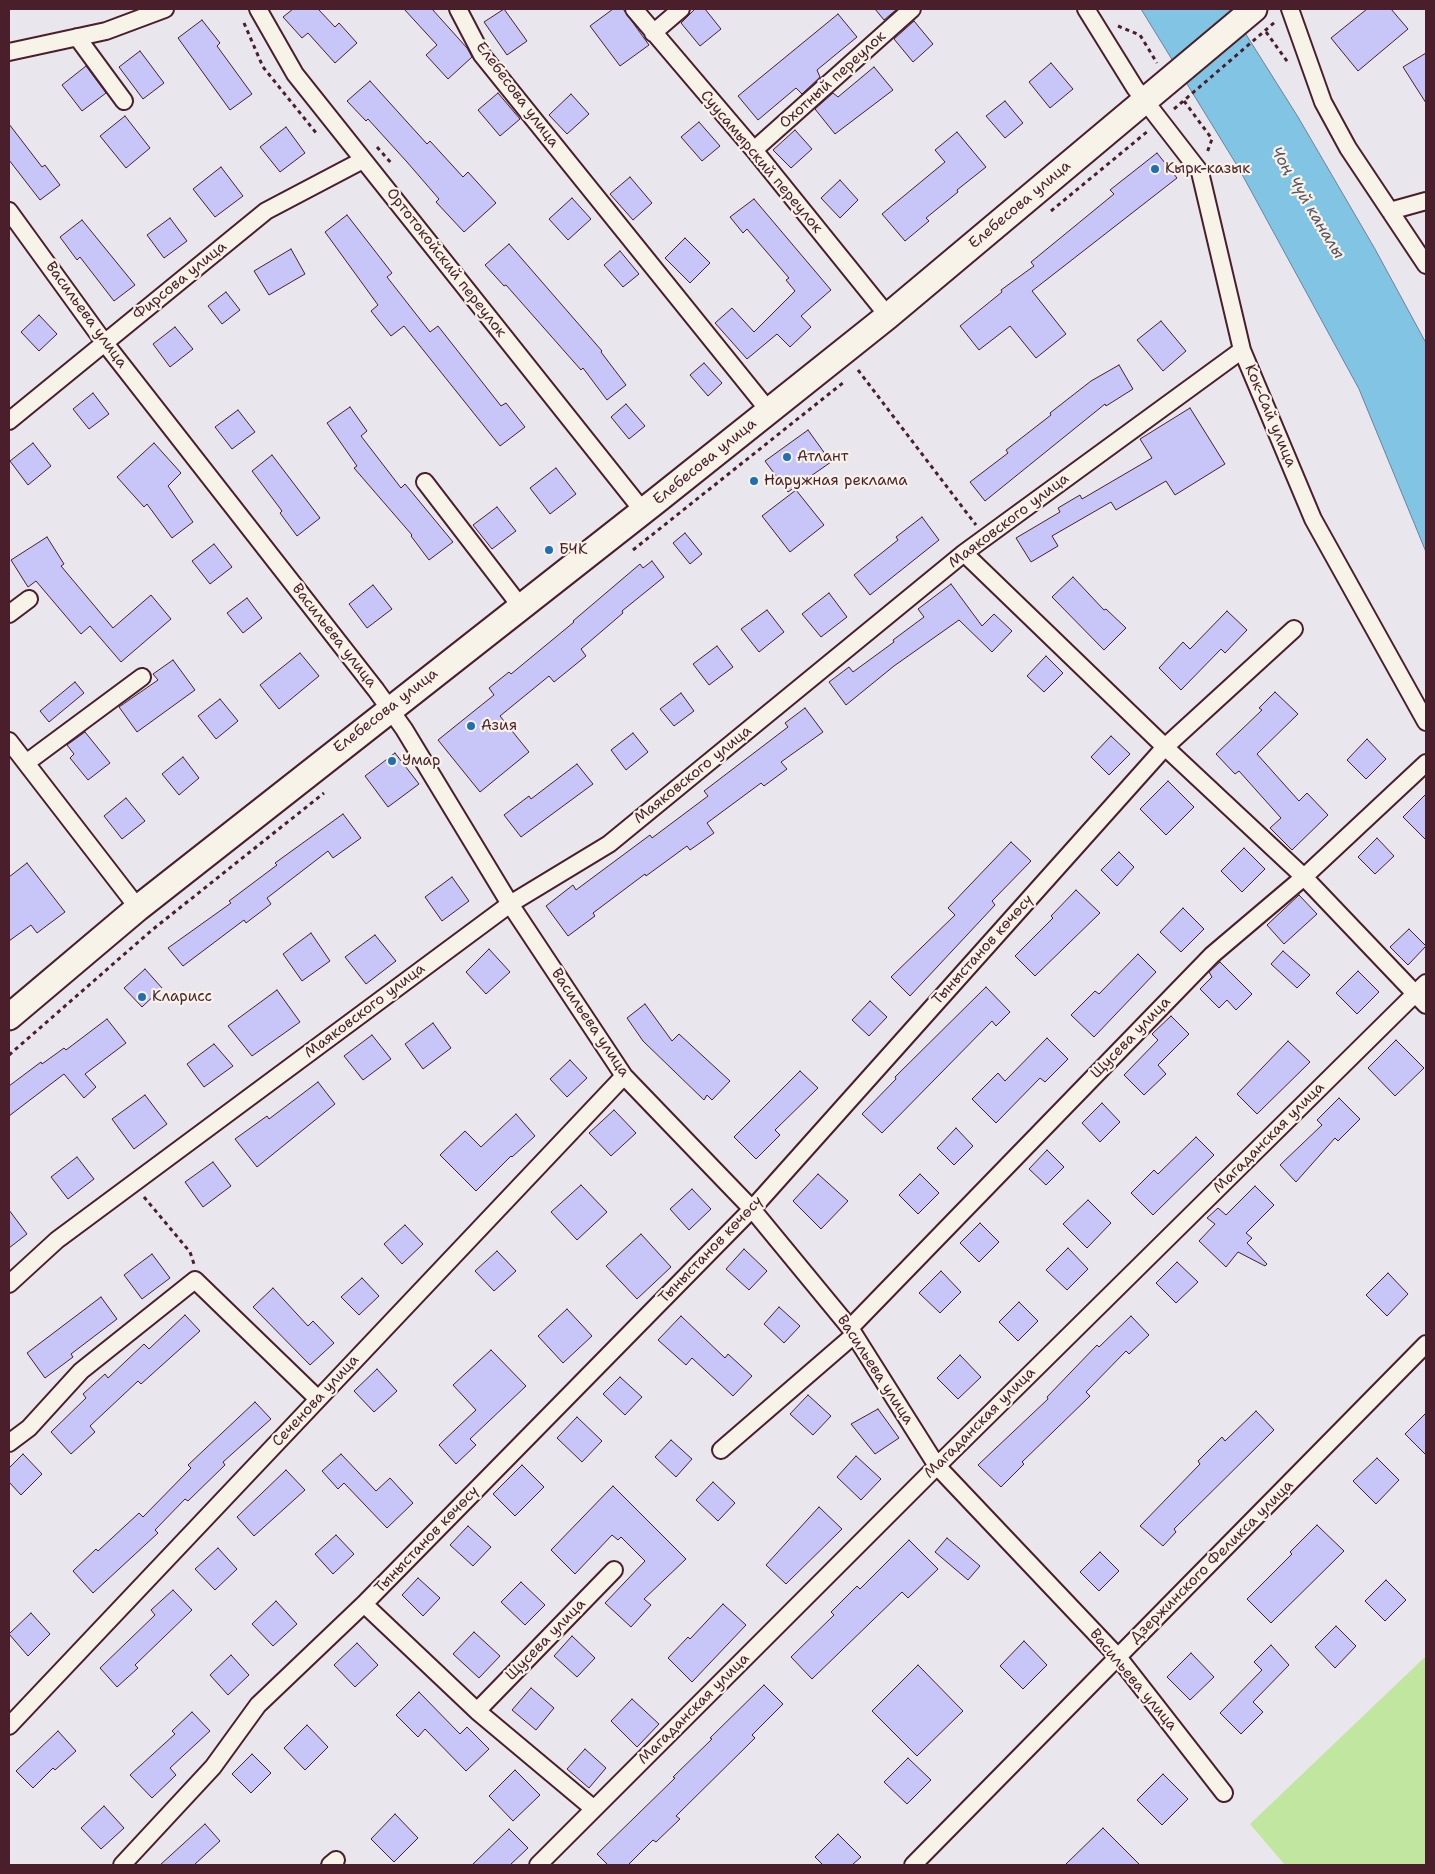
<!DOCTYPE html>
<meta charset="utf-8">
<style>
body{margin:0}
#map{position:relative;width:1435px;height:1874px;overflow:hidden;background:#e9e6ed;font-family:"Shantell Sans",sans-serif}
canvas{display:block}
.frame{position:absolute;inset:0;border:10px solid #4a1f2b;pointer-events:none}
</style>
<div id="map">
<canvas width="1435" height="1874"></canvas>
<div class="frame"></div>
</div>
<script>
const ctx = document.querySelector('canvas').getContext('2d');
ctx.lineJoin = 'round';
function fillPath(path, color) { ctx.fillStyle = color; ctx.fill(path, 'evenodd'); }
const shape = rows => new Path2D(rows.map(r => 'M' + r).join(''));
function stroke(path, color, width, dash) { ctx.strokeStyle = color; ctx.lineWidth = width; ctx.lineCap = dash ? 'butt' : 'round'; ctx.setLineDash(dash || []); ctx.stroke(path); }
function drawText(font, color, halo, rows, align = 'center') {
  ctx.font = font + ' "Shantell Sans",sans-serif'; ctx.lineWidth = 4.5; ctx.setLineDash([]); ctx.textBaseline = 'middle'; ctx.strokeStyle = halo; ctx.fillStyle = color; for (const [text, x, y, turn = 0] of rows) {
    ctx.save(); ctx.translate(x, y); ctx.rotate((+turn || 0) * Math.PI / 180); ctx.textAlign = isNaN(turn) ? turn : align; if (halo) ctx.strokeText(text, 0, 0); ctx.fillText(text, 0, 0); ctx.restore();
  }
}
fillPath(shape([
 [1426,1656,1426,1865,1285,1865,1250,1824]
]), '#c1e6a0');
const water = shape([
 [1141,9,1230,9,1298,117,1375,249,1426,343,1426,552,1359,389,1238,167,1141,9]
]);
fillPath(water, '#82c4e3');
stroke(water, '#6c8299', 1);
const building = shape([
 [293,9,318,9,335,27,339,23,357,43,335,63,308,33,302,38,283,17,293,9],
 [404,9,432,9,467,48,472,57,448,79,426,55,437,45,404,9],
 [504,9,527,41,507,55,484,22,504,9],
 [613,9,623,9,649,45,620,66,590,26,613,9],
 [695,9,705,9,721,29,700,46,681,23,695,9],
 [875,9,897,9,884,20,875,9],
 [1367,9,1391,9,1408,29,1358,71,1331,38,1367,9],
 [838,14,857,37,817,70,820,77,802,94,796,88,758,120,738,96,838,14],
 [202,20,220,43,217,46,252,94,230,110,178,38,202,20],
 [914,21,933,44,913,62,894,39,914,21],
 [140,51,164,83,143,99,119,67,140,51],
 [1426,53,1426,103,1403,67,1426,53],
 [1051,63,1073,89,1050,108,1029,82,1051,63],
 [86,66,106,93,82,111,62,85,86,66],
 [874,67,893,90,835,134,815,109,833,93,838,97,874,67],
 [370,81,427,144,430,141,463,177,468,172,496,203,464,232,436,202,439,199,407,162,368,119,366,121,347,101,370,81],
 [498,93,520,119,500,136,478,110,498,93],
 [571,94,589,114,567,134,549,115,571,94],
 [1005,101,1023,123,1005,138,986,116,1005,101],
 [125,116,150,148,126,168,100,136,125,116],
 [699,122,720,146,702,161,681,137,699,122],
 [9,124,42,167,45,165,60,185,40,200,9,160,9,124],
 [286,127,305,153,280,172,260,147,286,127],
 [795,130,812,149,791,168,773,150,795,130],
 [957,132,986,167,957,190,958,192,926,218,929,221,905,241,882,214,945,162,935,150,957,132],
 [1157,153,1177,178,1032,291,1066,334,1036,358,1010,326,979,350,960,326,1002,292,1001,290,1034,266,1031,262,1114,194,1110,190,1157,153],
 [221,167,243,196,215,217,193,189,221,167],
 [630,177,652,203,633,220,610,194,630,177],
 [840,180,858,200,840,218,821,198,840,180],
 [572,198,591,219,568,240,549,219,572,198],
 [754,199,831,290,801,316,811,327,790,347,777,334,747,359,715,323,732,308,754,332,795,291,786,280,789,278,747,229,743,233,730,217,754,199],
 [347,215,392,273,387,277,430,332,438,326,501,406,506,403,525,427,500,446,404,326,391,336,371,311,378,305,325,232,347,215],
 [170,218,187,241,164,258,147,235,170,218],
 [82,220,135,285,114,301,80,257,77,260,60,237,82,220],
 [685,238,710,263,690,283,665,258,685,238],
 [509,244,602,351,601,352,626,385,607,400,583,368,581,370,506,285,504,286,485,265,509,244],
 [291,249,305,274,269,295,254,271,291,249],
 [620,251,639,274,623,287,604,265,620,251],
 [226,292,240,310,222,324,208,306,226,292],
 [39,315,57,334,39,351,21,332,39,315],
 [1161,321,1186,351,1163,371,1137,340,1161,321],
 [175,327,193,349,170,367,153,344,175,327],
 [704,363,722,383,708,396,690,375,704,363],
 [1119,365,1133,389,1106,406,1105,404,985,501,970,482,1008,453,1006,450,1051,415,1050,413,1091,381,1119,365],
 [93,393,109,414,89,429,73,409,93,393],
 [626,404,645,426,629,439,611,417,626,404],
 [350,407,367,431,361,436,401,488,405,484,453,542,429,560,411,536,412,535,354,468,357,466,327,423,350,407],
 [1190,408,1225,464,1175,495,1166,481,1116,510,1111,502,1052,536,1058,546,1031,562,1016,538,1060,512,1058,508,1080,495,1082,499,1152,458,1140,439,1190,408],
 [238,410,255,432,232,449,215,427,238,410],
 [808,430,831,462,788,492,765,461,808,430],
 [33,443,51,466,28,485,10,461,33,443],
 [154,443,181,473,168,486,193,522,172,538,147,504,144,507,117,477,154,443],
 [272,455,320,518,297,536,280,513,282,511,252,471,272,455],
 [556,468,576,494,550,514,530,488,556,468],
 [796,490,824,525,790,552,762,516,796,490],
 [497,507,516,531,492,549,473,525,497,507],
 [922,517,939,540,870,595,854,575,898,540,896,537,922,517],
 [685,533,702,554,690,564,673,543,685,533],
 [47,537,64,564,61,566,113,628,151,595,171,619,121,662,90,626,81,634,36,581,28,587,11,560,47,537],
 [214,544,232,567,210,584,192,561,214,544],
 [652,561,664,577,622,611,623,613,581,649,586,656,554,682,549,676,500,716,529,752,480,792,438,740,494,695,489,688,509,672,511,674,574,622,573,621,640,564,643,568,652,561],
 [1073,577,1104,610,1106,609,1126,628,1104,650,1052,597,1073,577],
 [951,584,982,626,994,614,1012,631,992,652,959,620,894,666,846,705,829,682,849,667,853,672,894,642,893,640,924,617,918,609,951,584],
 [373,585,392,609,367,628,349,604,373,585],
 [829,593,847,617,821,637,802,614,829,593],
 [247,598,262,618,243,633,227,613,247,598],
 [767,610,784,632,759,652,741,629,767,610],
 [1227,611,1247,630,1225,653,1221,649,1181,690,1159,668,1183,642,1190,649,1227,611],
 [717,646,733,667,709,685,693,664,717,646],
 [300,653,319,676,279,709,260,685,300,653],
 [1046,656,1063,673,1044,692,1027,676,1046,656],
 [173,660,195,690,137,732,119,707,158,680,153,674,173,660],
 [75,682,84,693,49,722,40,711,75,682],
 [1275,692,1298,714,1257,754,1299,801,1307,793,1328,815,1292,850,1270,828,1281,818,1239,771,1235,774,1216,754,1262,710,1259,708,1275,692],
 [681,693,694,711,674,726,660,709,681,693],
 [220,699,238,721,216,739,198,716,220,699],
 [805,708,823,732,781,762,787,769,764,786,761,783,707,823,714,833,690,850,687,846,646,876,645,874,593,913,595,916,568,936,546,906,573,885,576,890,650,835,652,838,708,796,704,791,788,727,785,723,805,708],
 [85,732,110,763,88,780,70,758,74,754,67,745,85,732],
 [633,733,648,752,626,770,611,750,633,733],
 [1111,736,1130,754,1109,775,1091,757,1111,736],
 [1367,739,1386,759,1366,779,1347,760,1367,739],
 [395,753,419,784,388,807,365,776,395,753],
 [183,757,199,778,179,795,162,774,183,757],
 [577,764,593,784,521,837,504,815,529,796,531,799,577,764],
 [1168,781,1194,807,1166,835,1140,809,1168,781],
 [1426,794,1426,840,1403,817,1426,794],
 [126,798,145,821,122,839,104,816,126,798],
 [343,814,361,838,333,858,328,851,267,898,271,904,246,923,244,920,183,966,168,948,231,903,229,901,277,865,275,863,343,814],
 [1377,838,1394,856,1375,874,1358,857,1377,838],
 [1011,842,1031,861,992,901,995,905,910,996,891,977,955,915,948,908,1011,842],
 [1244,848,1265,869,1242,892,1221,871,1244,848],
 [1119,852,1134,867,1117,886,1101,870,1119,852],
 [27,863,65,912,37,933,31,925,9,941,9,877,27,863],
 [452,877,469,901,442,921,425,897,452,877],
 [1076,890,1100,913,1035,976,1015,956,1053,918,1051,916,1076,890],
 [1299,895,1317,914,1284,944,1267,925,1299,895],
 [1183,908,1204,929,1181,952,1160,932,1183,908],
 [1409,929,1426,946,1408,965,1390,947,1409,929],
 [311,933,330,961,302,981,283,954,311,933],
 [375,935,396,961,366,984,345,957,375,935],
 [489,949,510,972,486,994,466,972,489,949],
 [1283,951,1310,975,1297,988,1271,964,1283,951],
 [1138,954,1156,972,1094,1037,1071,1015,1095,991,1099,994,1138,954],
 [1220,962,1252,994,1236,1010,1227,1000,1219,1008,1200,989,1212,977,1209,972,1220,962],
 [145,969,162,988,142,1007,124,988,145,969],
 [1358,971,1379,992,1357,1014,1336,993,1358,971],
 [986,987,1010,1012,996,1026,992,1021,882,1133,862,1114,896,1079,895,1077,986,987],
 [277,990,300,1022,252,1056,228,1026,277,990],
 [870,1001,887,1017,869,1036,852,1020,870,1001],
 [645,1004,672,1041,679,1034,730,1081,712,1100,707,1095,704,1100,643,1041,627,1018,645,1004],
 [1171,1016,1189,1034,1158,1065,1166,1074,1144,1095,1124,1075,1158,1040,1152,1034,1171,1016],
 [107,1019,126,1043,85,1074,96,1087,84,1098,64,1074,9,1116,9,1086,41,1062,42,1064,64,1048,66,1050,107,1019],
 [433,1023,451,1048,423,1069,405,1044,433,1023],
 [372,1035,391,1059,363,1080,344,1056,372,1035],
 [1047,1038,1068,1059,1045,1082,1040,1078,996,1123,972,1099,998,1073,1005,1081,1047,1038],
 [1396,1040,1424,1068,1395,1096,1368,1068,1396,1040],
 [1288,1041,1310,1062,1257,1114,1237,1094,1288,1041],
 [214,1044,233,1066,204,1087,187,1064,214,1044],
 [570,1060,587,1078,567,1097,550,1079,570,1060],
 [800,1071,818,1088,775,1130,780,1135,756,1159,734,1137,800,1071],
 [318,1082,335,1104,257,1167,235,1139,267,1116,269,1119,318,1082],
 [145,1095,167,1124,134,1149,112,1119,145,1095],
 [1339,1098,1360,1119,1338,1141,1335,1138,1296,1182,1280,1165,1322,1125,1317,1120,1339,1098],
 [1102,1103,1120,1122,1100,1142,1082,1123,1102,1103],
 [614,1110,636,1133,611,1156,589,1133,614,1110],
 [516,1114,535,1136,512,1157,511,1156,476,1191,440,1155,465,1131,481,1147,516,1114],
 [956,1128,973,1146,954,1165,937,1148,956,1128],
 [1196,1137,1214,1155,1153,1215,1131,1193,1154,1170,1158,1174,1196,1137],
 [1047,1150,1064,1167,1046,1185,1029,1169,1047,1150],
 [77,1157,94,1179,68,1199,51,1177,77,1157],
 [213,1162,231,1186,203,1207,185,1182,213,1162],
 [818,1174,848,1201,821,1229,793,1201,818,1174],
 [920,1174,939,1193,918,1214,899,1195,920,1174],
 [581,1185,607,1212,577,1240,551,1212,581,1185],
 [1255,1186,1274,1205,1246,1233,1252,1238,1247,1243,1267,1264,1265,1266,1238,1252,1226,1267,1199,1241,1215,1224,1207,1218,1218,1208,1226,1215,1255,1186],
 [692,1189,711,1209,689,1230,670,1209,692,1189],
 [1088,1200,1111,1223,1087,1248,1063,1224,1088,1200],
 [9,1210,27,1234,9,1248,9,1210],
 [980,1223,999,1242,979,1262,960,1243,980,1223],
 [405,1225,423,1244,402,1264,384,1244,405,1225],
 [641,1234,671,1267,637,1299,606,1266,641,1234],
 [1068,1248,1088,1269,1067,1290,1046,1270,1068,1248],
 [744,1249,767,1271,749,1290,726,1269,744,1249],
 [497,1251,516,1271,494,1291,475,1271,497,1251],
 [152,1254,170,1278,142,1299,124,1275,152,1254],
 [1177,1262,1198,1282,1176,1303,1156,1283,1177,1262],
 [941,1271,961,1292,940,1313,919,1293,941,1271],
 [1388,1273,1408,1294,1387,1316,1366,1295,1388,1273],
 [362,1278,379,1296,359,1315,341,1297,362,1278],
 [273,1288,308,1326,313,1321,334,1343,310,1365,253,1307,273,1288],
 [101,1297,117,1319,71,1354,73,1357,45,1378,27,1353,101,1297],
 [1019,1302,1038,1321,1018,1341,999,1322,1019,1302],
 [779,1307,800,1326,784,1343,764,1324,779,1307],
 [567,1309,592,1336,563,1363,538,1336,567,1309],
 [185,1315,200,1331,141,1384,138,1381,90,1426,95,1432,71,1454,51,1432,86,1398,83,1394,105,1374,108,1378,144,1344,149,1349,185,1315],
 [681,1316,725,1358,728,1354,752,1376,733,1396,692,1358,686,1365,658,1340,681,1316],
 [1131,1316,1149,1335,1129,1354,1126,1351,1086,1392,1090,1396,1022,1462,1024,1464,1001,1487,978,1465,1048,1399,1047,1397,1097,1345,1099,1347,1131,1316],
 [491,1350,526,1386,470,1439,476,1445,456,1464,439,1445,476,1410,453,1385,491,1350],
 [960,1355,981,1377,958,1399,937,1378,960,1355],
 [377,1369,397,1391,374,1412,354,1391,377,1369],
 [620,1377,642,1397,625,1415,603,1394,620,1377],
 [808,1395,831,1416,813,1435,790,1414,808,1395],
 [255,1402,271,1419,223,1462,225,1465,188,1501,185,1499,155,1530,158,1533,93,1593,73,1571,96,1549,98,1551,139,1513,143,1517,191,1468,188,1465,255,1402],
 [878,1409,899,1438,875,1454,851,1424,878,1409],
 [1256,1411,1274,1430,1174,1529,1176,1532,1163,1546,1140,1526,1200,1464,1198,1461,1222,1437,1225,1441,1256,1411],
 [1426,1413,1426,1455,1405,1434,1426,1413],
 [577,1417,602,1441,582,1462,557,1438,577,1417],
 [671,1440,692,1459,676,1477,655,1457,671,1440],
 [23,1454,42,1474,21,1495,9,1482,9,1468,23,1454],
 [341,1454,376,1491,390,1478,413,1503,387,1528,344,1483,338,1489,322,1471,341,1454],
 [856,1456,881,1479,861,1500,837,1477,856,1456],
 [1377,1458,1399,1480,1376,1504,1353,1481,1377,1458],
 [522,1465,544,1487,515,1516,493,1494,522,1465],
 [286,1470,305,1490,254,1536,237,1517,286,1470],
 [713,1482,735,1503,718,1521,696,1500,713,1482],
 [613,1486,686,1559,644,1599,651,1605,631,1627,605,1603,645,1561,621,1537,618,1540,612,1535,575,1574,551,1550,613,1486],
 [819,1507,842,1529,786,1584,766,1565,819,1507],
 [1317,1525,1344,1551,1271,1623,1247,1599,1292,1554,1290,1552,1317,1525],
 [468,1526,491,1547,473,1566,450,1545,468,1526],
 [336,1535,354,1554,333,1574,315,1554,336,1535],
 [947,1538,980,1566,968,1580,935,1552,947,1538],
 [909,1540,938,1569,908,1598,902,1592,812,1679,791,1657,834,1615,831,1612,857,1586,860,1589,909,1540],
 [218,1548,237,1569,215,1590,195,1569,218,1548],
 [1100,1552,1119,1571,1099,1591,1080,1572,1100,1552],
 [418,1578,440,1598,423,1616,402,1595,418,1578],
 [1386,1580,1406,1600,1385,1621,1365,1601,1386,1580],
 [521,1582,545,1605,525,1625,501,1602,521,1582],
 [173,1590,192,1610,135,1665,138,1668,117,1687,100,1668,155,1615,151,1610,173,1590],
 [276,1601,297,1624,273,1646,252,1624,276,1601],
 [723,1604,746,1625,692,1682,668,1658,688,1637,690,1639,723,1604],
 [31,1613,50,1634,28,1656,9,1634,31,1613],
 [1336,1626,1356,1646,1335,1668,1315,1647,1336,1626],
 [474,1632,500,1656,479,1678,453,1654,474,1632],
 [572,1636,595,1658,577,1677,554,1656,572,1636],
 [1024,1641,1047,1665,1023,1689,1000,1666,1024,1641],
 [357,1643,378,1665,355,1687,334,1665,357,1643],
 [1271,1645,1289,1665,1253,1702,1263,1712,1241,1734,1220,1713,1262,1670,1254,1662,1271,1645],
 [1191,1653,1214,1677,1190,1700,1167,1677,1191,1653],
 [231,1655,249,1675,228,1695,210,1675,231,1655],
 [918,1665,963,1711,917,1756,872,1711,918,1665],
 [764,1685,783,1704,752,1735,755,1738,676,1816,680,1819,656,1842,653,1840,628,1865,608,1865,597,1854,675,1778,673,1777,712,1739,710,1738,764,1685],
 [531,1688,554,1708,536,1730,512,1710,531,1688],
 [419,1692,460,1734,467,1727,489,1749,466,1771,425,1729,418,1737,396,1715,419,1692],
 [632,1699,659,1724,637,1747,611,1721,632,1699],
 [192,1712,210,1731,170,1768,176,1775,152,1798,130,1775,175,1734,172,1731,192,1712],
 [307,1725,328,1747,305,1770,284,1748,307,1725],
 [58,1731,76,1751,55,1770,53,1768,33,1788,16,1771,58,1731],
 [585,1749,606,1768,589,1788,567,1769,585,1749],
 [252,1754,271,1773,251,1793,232,1774,252,1754],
 [908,1758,931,1780,907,1804,884,1782,908,1758],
 [515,1770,540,1795,513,1821,489,1796,515,1770],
 [1163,1774,1188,1799,1162,1825,1137,1800,1163,1774],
 [104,1806,124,1828,101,1849,81,1828,104,1806],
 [395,1814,418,1838,394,1862,371,1839,395,1814],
 [205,1824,220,1841,194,1865,160,1865,205,1824],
 [1103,1828,1140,1865,1065,1865,1103,1828],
 [509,1829,528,1848,510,1865,472,1865,509,1829],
 [838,1834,861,1857,852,1865,823,1865,815,1857,838,1834]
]);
fillPath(building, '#c8c6f8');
stroke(building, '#4a1f2b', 1);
const street = shape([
 [258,9,295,74,643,511],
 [458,9,482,55,769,411],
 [634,9,754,150,888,316],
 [1086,9,1135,88,1200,172,1242,350,1313,519,1426,722],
 [1290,9,1323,102,1348,148,1426,265],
 [653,33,681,9],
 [77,37,124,101],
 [9,52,106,31,165,9],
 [754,150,912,9],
 [9,211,104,342,376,690,404,729,510,904,624,1076,752,1209,850,1328,937,1466,1118,1657,1224,1793],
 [1390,211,1426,201],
 [9,421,266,211,363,160],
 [425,482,521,607],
 [964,553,1165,747,1304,877,1426,1005],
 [9,614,29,599],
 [9,741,138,908],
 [26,763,142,677],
 [9,1284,57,1240,510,904,609,844,964,553,1242,350],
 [850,1328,1212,955,1304,877,1426,763],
 [9,1443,29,1428,81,1371,195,1280,318,1399],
 [721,1450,854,1335],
 [364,1604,477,1711,594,1809],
 [477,1711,614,1570],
 [9,1726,624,1076],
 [122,1865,213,1767,258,1705,364,1604,752,1209,1165,747,1294,629],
 [330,1865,336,1860],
 [538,1865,937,1466,1426,983],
 [913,1865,1426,1344]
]);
const primary = shape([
 [9,1017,138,908,656,501,888,316,1254,9]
]);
stroke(street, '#4a1f2b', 20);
stroke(primary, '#4a1f2b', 29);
stroke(shape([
 [244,23,263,67,317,134],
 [1118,26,1140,35,1157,63],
 [1266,32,1289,64],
 [1184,101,1212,139,1207,153],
 [1174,109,1275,22],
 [377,147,392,164],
 [1051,211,1148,131],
 [858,370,976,525],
 [633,550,844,382],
 [9,1055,152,930,324,793],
 [144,1197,190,1252,194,1264]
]), '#4a1f2b', 3, [4, 4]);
stroke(street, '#f7f3e8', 16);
stroke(primary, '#f7f3e8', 25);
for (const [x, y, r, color] of [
 [1155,169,5,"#1f6fb2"],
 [787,457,5,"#1f6fb2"],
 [754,481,5,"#1f6fb2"],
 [549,550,5,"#1f6fb2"],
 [471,726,5,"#1f6fb2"],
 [392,761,5,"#1f6fb2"],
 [142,997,5,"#1f6fb2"]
]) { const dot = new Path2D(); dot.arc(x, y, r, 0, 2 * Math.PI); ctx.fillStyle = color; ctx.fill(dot); stroke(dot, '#f7f3e8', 2); }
drawText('15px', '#4a1f2b', '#f7f3e8', [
 ["Охотный переулок",833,80,-42],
 ["Елебесова улица",517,95,53],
 ["Суусамырский переулок",761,162,50],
 ["Елебесова улица",1020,205,-40],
 ["Ортотокойский переулок",446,263,52],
 ["Фирсова улица",180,281,-39],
 ["Васильева улица",86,315,54],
 ["Кок-Сай улица",1270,416,67],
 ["Елебесова улица",705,462,-39],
 ["Маяковского улица",1009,521,-37],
 ["Васильева улица",334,636,52],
 ["Елебесова улица",386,711,-38],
 ["Маяковского улица",693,775,-39],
 ["Тыныстанов көчөсү",983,950,-48],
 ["Маяковского улица",365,1011,-37],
 ["Васильева улица",590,1023,56],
 ["Щусева улица",1131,1038,-46],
 ["Магаданская улица",1269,1138,-45],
 ["Тыныстанов көчөсү",711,1250,-46],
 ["Васильева улица",875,1370,57],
 ["Сеченова улица",316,1401,-47],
 ["Магаданская улица",980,1423,-45],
 ["Тыныстанов көчөсү",427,1540,-46],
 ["Дзержинского Феликса улица",1212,1562,-45],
 ["Щусева улица",546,1640,-46],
 ["Васильева улица",1133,1680,50],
 ["Магаданская улица",694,1709,-45]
]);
drawText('15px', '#4a1f2b', '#f7f3e8', [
 ["Кырк-казык",1165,169],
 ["Атлант",797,457],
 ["Наружная реклама",764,481],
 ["БЧК",559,550],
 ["Азия",481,726],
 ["Умар",402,761],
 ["Кларисс",152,997]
], 'left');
drawText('italic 16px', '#5b5162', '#f7f3e8', [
 ["Чоң Чүй каналы",1307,203,59]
]);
</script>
